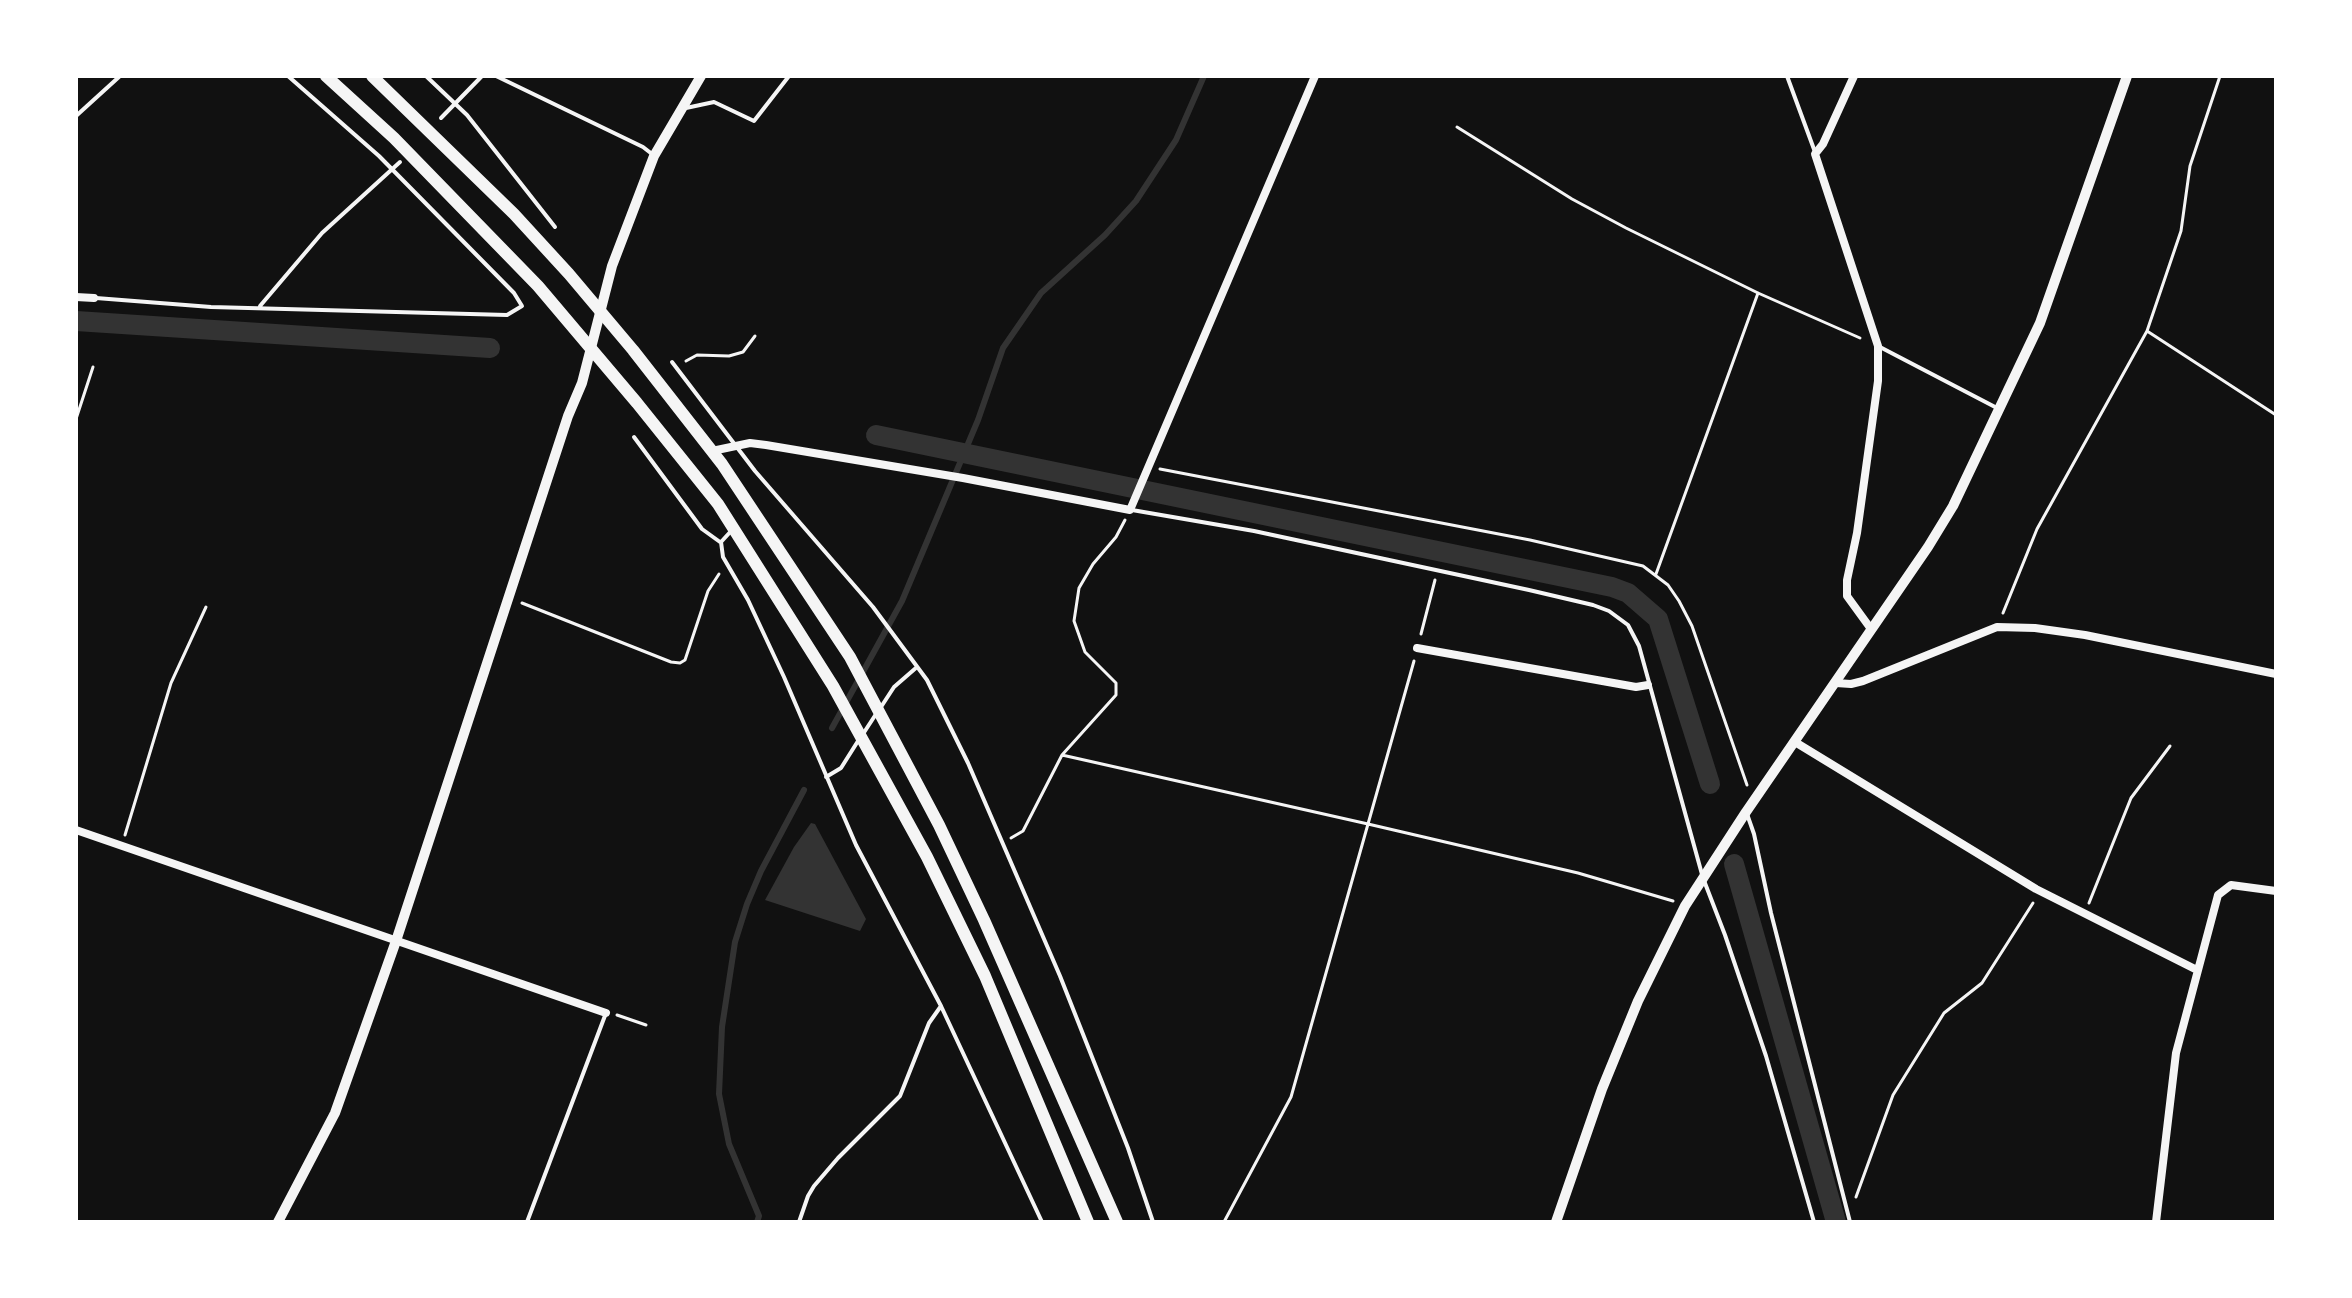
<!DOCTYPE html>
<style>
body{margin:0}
#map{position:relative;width:2352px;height:1298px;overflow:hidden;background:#111;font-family:"Public Sans",sans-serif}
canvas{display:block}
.frame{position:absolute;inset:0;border:78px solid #fff;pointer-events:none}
</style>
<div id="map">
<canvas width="2352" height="1298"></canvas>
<div class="frame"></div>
</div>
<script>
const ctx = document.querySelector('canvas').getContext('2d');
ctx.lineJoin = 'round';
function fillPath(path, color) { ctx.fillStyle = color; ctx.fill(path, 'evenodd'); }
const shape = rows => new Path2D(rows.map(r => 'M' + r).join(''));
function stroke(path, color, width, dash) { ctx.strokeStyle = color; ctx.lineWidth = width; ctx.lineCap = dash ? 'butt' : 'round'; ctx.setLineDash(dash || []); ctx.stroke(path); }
fillPath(shape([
 [811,823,815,824,866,919,860,931,765,900,794,847]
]), '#333');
stroke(shape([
 [832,728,902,601,978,420,1003,348,1041,293,1105,235,1136,201,1176,140,1204,76],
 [757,1222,759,1216,729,1144,719,1094,722,1027,735,942,747,904,761,871,804,790]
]), '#333', 6);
stroke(shape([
 [76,321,490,348],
 [876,435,1612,587,1628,593,1658,619,1710,784],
 [1734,864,1836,1222]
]), '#333', 20);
stroke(shape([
 [1457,127,1572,199,1626,228,1758,293,1860,338],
 [2147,331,2276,415],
 [686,361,697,355,729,356,743,352,755,336],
 [76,419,93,367],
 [1160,469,1530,540,1643,566,1668,585,1679,601,1692,626,1747,785],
 [1656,574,1758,293],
 [522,603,671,662,680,663,685,660,708,591,719,574],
 [2003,613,2037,529,2147,331,2181,231,2190,166,2220,76],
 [1421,634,1435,580],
 [1062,755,1368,824,1414,661],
 [125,835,171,683,206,607],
 [1011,838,1023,831,1062,755,1116,695,1116,683,1085,652,1074,621,1079,588,1093,564,1116,537,1125,520],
 [2089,903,2131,798,2170,746],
 [617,1015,646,1025],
 [1856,1197,1893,1095,1944,1013,1982,983,2033,903],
 [1224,1222,1291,1097,1368,824,1578,873,1673,901]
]), '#f5f5f5', 3);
stroke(shape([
 [426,76,467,115,555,227],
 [496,76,643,147,652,154],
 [1787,76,1815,152],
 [686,108,714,102,754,121,789,76],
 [76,116,120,76],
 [441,118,482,76],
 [96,298,211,307,507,315,522,306,514,293,379,156,288,76],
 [260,306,322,233,400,162],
 [1878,346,1997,408],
 [672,362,755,471,873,607,927,680,968,763,1060,976,1128,1148,1153,1222],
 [634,437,702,529,720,542],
 [1132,510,1254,531,1529,590,1593,605,1609,611,1628,625,1639,646,1703,878,1725,935,1766,1056,1814,1222],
 [732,530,721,542,723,557,748,600,784,677,856,845,941,1006,1042,1222],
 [881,707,894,687,917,667],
 [863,734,876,714],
 [826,777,841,768,858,741],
 [1747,814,1754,834,1771,913,1850,1222],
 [527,1222,606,1013],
 [799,1222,808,1196,814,1186,838,1158,900,1096,929,1023,941,1006]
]), '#f5f5f5', 4);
stroke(shape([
 [1854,76,1823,144,1815,154,1878,346,1878,381,1857,533,1847,580,1847,596,1871,629],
 [76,297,94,298],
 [712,451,750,443,766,445,963,478,1130,510,1315,76],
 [1417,648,1636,687,1648,685],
 [1836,683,1851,684,1863,681,1997,627,2035,628,2085,635,2276,674],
 [1795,742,2036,889,2197,970],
 [76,830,606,1013],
 [2156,1222,2176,1053,2218,895,2231,885,2276,891]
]), '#f5f5f5', 8);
stroke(shape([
 [278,1222,335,1113,396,941,568,416,582,383,612,266,654,156,701,76],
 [1556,1222,1602,1089,1638,1001,1685,906,1746,812,1928,547,1953,506,2040,323,2127,76]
]), '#f5f5f5', 10);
stroke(shape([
 [326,76,394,138,538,286,637,403,718,504,833,686,927,857,985,976,1088,1222],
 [372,76,514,214,569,274,633,350,722,464,850,657,939,825,984,920,1117,1222]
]), '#f5f5f5', 12);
</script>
